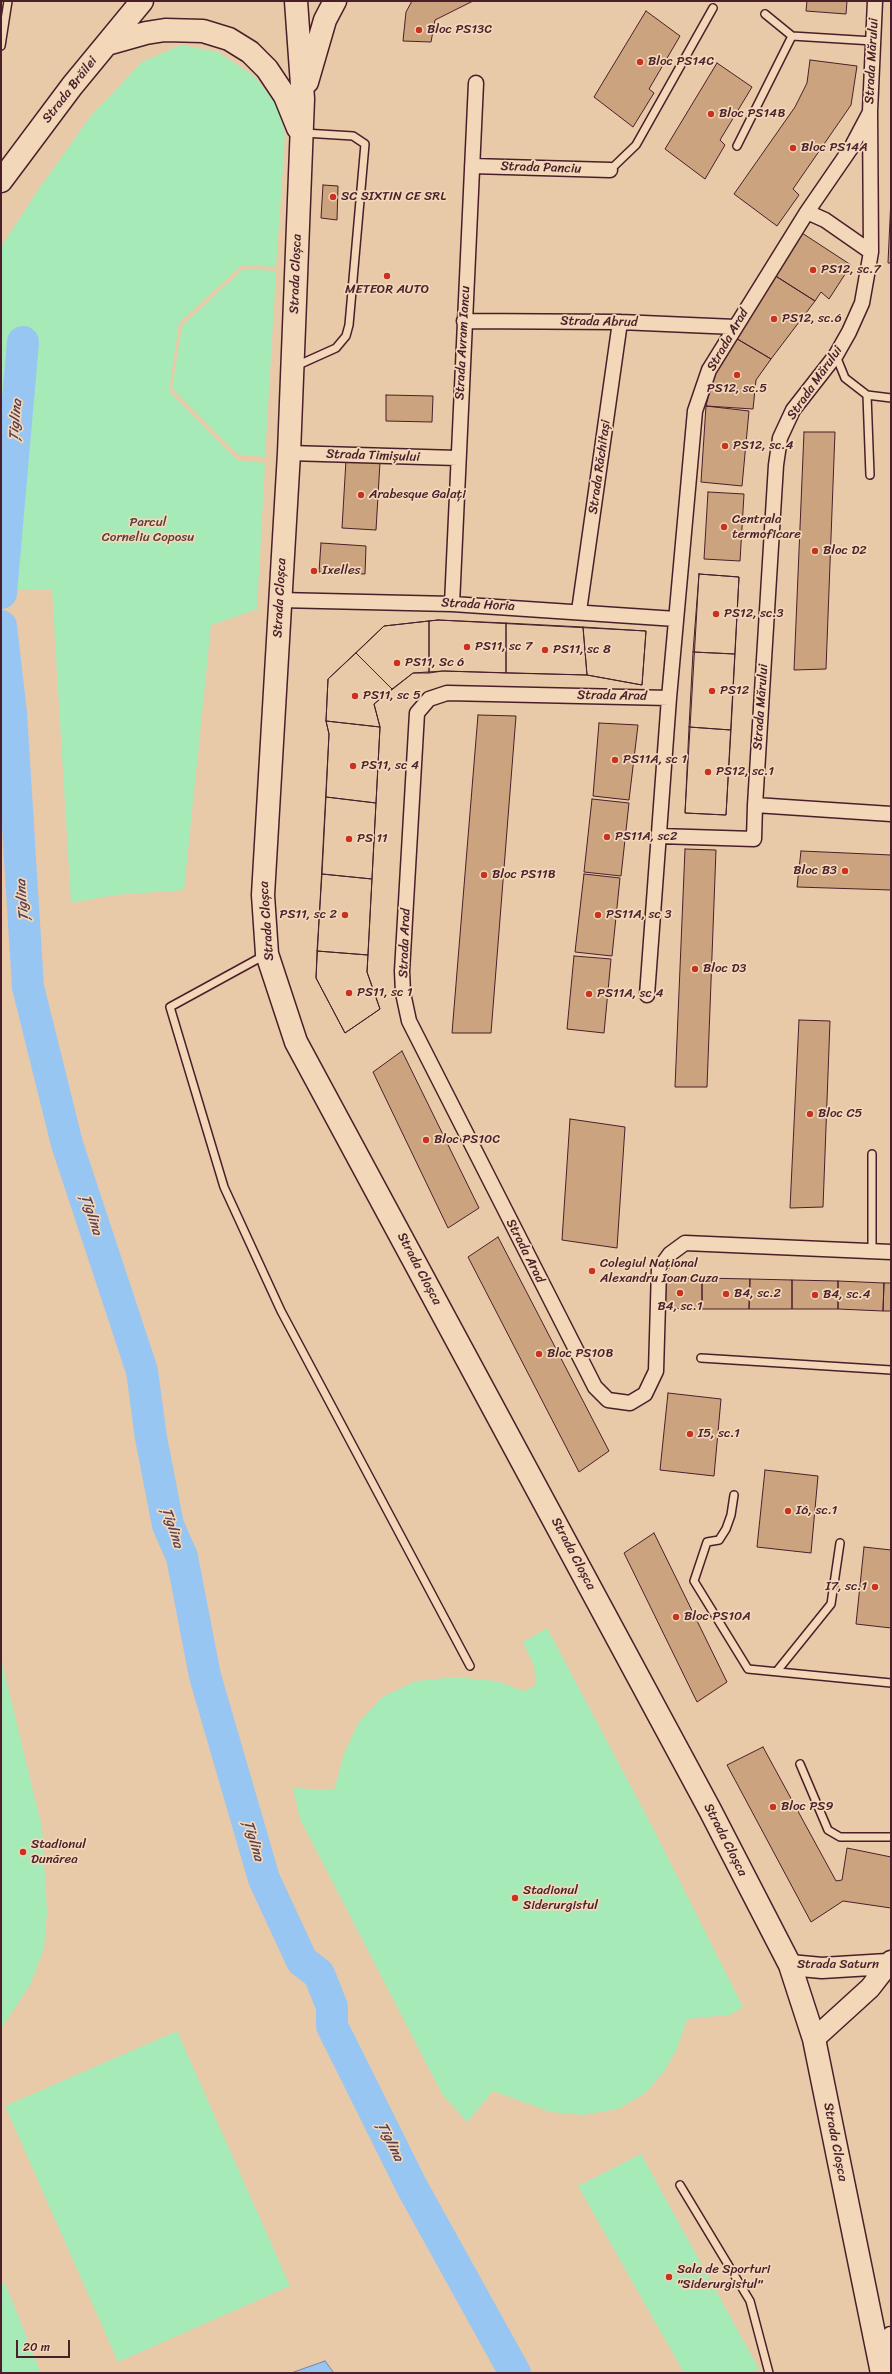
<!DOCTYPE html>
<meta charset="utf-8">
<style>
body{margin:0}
#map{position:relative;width:892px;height:2374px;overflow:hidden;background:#e8c9a8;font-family:Sriracha,sans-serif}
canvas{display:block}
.frame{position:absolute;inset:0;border:2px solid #4a1f2b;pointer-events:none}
.scale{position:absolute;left:16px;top:2340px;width:54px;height:18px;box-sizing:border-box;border:2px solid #4a1f2b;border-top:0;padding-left:5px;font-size:12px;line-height:14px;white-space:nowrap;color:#4a1f2b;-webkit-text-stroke:3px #f2d7b8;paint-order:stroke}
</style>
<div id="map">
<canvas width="892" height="2374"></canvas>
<div class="frame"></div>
<div class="scale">20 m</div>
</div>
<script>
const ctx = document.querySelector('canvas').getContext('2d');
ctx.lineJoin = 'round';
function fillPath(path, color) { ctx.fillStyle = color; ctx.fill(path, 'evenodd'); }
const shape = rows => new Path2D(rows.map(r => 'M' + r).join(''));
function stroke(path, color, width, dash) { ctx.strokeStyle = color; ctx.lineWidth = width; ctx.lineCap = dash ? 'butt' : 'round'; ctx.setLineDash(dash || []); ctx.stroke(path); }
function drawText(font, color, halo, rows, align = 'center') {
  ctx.font = font + ' Sriracha,sans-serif'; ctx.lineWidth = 3.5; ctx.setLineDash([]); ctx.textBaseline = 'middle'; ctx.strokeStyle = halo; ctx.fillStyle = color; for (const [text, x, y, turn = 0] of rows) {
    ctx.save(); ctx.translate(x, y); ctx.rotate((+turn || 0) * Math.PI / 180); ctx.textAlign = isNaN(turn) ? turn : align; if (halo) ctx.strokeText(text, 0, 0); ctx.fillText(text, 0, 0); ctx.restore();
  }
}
fillPath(shape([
 [181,45,218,52,253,75,279,107,285,136,276,267,242,265,179,323,169,391,237,460,265,463,257,609,211,625,184,890,115,895,71,903,52,590,1,589,1,247,38,190,90,117,142,62],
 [243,269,276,271,265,457,237,454,172,388,182,326],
 [547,1628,653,1828,743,2007,729,2015,687,2019,677,2049,663,2073,644,2094,618,2109,582,2115,551,2112,493,2091,467,2122,442,2094,407,2026,300,1819,293,1788,334,1790,344,1754,358,1723,382,1697,416,1681,455,1677,496,1681,524,1691,536,1685,534,1666,523,1642],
 [1,1658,42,1828,47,1911,44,1949,30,1985,1,2029],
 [177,2031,290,2286,118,2362,5,2106],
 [641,2154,759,2369,751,2373,684,2373,578,2186],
 [5,2283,41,2373,1,2373,1,2284]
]), '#a6ebb7');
const water = shape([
 [325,2361,334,2373,291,2373,325,2361]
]);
fillPath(water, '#98c6f3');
stroke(water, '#7983a3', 1);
stroke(shape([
 [1,593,23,342],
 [1,626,11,713,28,987,67,1144,142,1371,151,1438,168,1525,182,1557,205,1676,264,1879,302,1961,319,1974,332,2007,332,2026,412,2187,515,2373]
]), '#98c6f3', 32);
const building = shape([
 [412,1,473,1,435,20,431,42,403,41,406,12,412,1],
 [807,1,847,1,846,14,806,11,807,1],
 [646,11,680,36,649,89,654,93,633,127,594,97,646,11],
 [810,60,857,66,851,105,793,189,799,195,777,226,734,194,795,107,807,83,810,60],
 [717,63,752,87,720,140,725,145,705,179,665,149,717,63],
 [323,185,338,186,337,220,321,218,323,185],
 [891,198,891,263,888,263,891,198],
 [802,233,851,265,829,299,821,292,815,301,774,275,802,233],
 [774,275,815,301,771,359,734,337,774,275],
 [734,337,771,359,756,380,753,409,706,406,715,370,734,337],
 [386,395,433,396,432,422,386,421,386,395],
 [706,406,749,411,742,486,701,482,706,406],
 [804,432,835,432,826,669,794,670,804,432],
 [346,460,380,462,376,530,342,528,346,460],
 [708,492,744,494,740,561,704,559,708,492],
 [321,543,366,546,365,574,319,572,321,543],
 [699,574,739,577,726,815,685,813,699,574],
 [699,574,739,577,735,654,693,652,699,574],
 [438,620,646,631,642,685,587,675,443,671,413,673,374,704,380,727,367,972,380,1009,345,1033,316,978,329,734,326,721,328,679,384,626,438,620],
 [438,620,506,623,506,673,443,671,429,673,429,621,438,620],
 [429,621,429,673,413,673,392,689,356,653,384,626,429,621],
 [506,623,583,627,587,675,506,673,506,623],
 [583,627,646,631,642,685,587,675,583,627],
 [693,652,735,654,731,730,689,727,693,652],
 [356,653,392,689,374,704,380,727,326,721,328,679,356,653],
 [478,715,516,716,491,1033,452,1033,478,715],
 [326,721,380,727,376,803,326,797,329,734,326,721],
 [599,723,638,725,629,800,593,796,599,723],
 [689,727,731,730,726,815,685,813,689,727],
 [326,797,376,803,372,879,322,874,326,797],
 [592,799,629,803,621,876,584,872,592,799],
 [685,849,716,850,707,1087,675,1087,685,849],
 [801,851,891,855,891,890,797,887,801,851],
 [322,874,372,879,368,955,317,951,322,874],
 [584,874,620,878,612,956,575,952,584,874],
 [317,951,368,955,367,972,380,1009,345,1033,316,978,317,951],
 [574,956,611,959,604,1033,567,1029,574,956],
 [799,1020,830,1021,823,1207,790,1208,799,1020],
 [402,1051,479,1208,448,1228,373,1072,402,1051],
 [570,1119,625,1127,617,1248,562,1240,570,1119],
 [498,1237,609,1451,579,1472,468,1257,498,1237],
 [657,1278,702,1278,702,1309,657,1308,657,1278],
 [702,1278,750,1279,749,1309,702,1309,702,1278],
 [750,1279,792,1280,792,1309,749,1309,750,1279],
 [792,1280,838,1281,838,1309,792,1309,792,1280],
 [838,1281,884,1283,883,1311,838,1309,838,1281],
 [884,1283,891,1283,891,1311,883,1311,884,1283],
 [668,1393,721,1399,714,1476,660,1470,668,1393],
 [765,1470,818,1476,811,1553,757,1547,765,1470],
 [654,1533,727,1682,697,1702,624,1553,654,1533],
 [864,1547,891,1550,891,1628,856,1624,864,1547],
 [763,1747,836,1881,842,1880,847,1848,891,1857,891,1908,843,1901,811,1922,727,1765,763,1747]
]);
fillPath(building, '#cba37f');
stroke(building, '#4a1f2b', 1);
const lane = shape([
 [765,14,792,36,873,41],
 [1,46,8,1],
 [737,146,792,36],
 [610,170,636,145,713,8],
 [836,356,845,378,867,395,891,398],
 [296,366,336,348,346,336,349,325,365,144,353,136,304,133],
 [867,395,870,475],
 [265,955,170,1007,224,1187,281,1311,470,1666],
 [872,1154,872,1251],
 [701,1358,891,1370],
 [734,1495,731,1515,726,1529,719,1540,707,1542,694,1581,748,1669,891,1683],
 [777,1671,831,1604,840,1543],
 [800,1764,828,1830,840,1837,891,1837],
 [680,2185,750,2301,769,2373]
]);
const street = shape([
 [472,166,610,170],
 [807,212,825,220,871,252],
 [464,321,620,322,735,327],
 [289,453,457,458],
 [279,600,452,604,676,619],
 [452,604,476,83],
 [579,611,620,322],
 [669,698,447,693,429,699,417,713,402,971,403,993,409,1021,595,1387,608,1400,630,1403,645,1394,656,1371,659,1269,670,1254,685,1243,891,1252],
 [755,805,891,814],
 [659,836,754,839,755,805,776,465,780,438,793,410,836,355,849,332,862,303,871,252,870,111,875,1],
 [647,995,669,698,695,411,709,370,807,212,851,148,869,114]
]);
const secondary = shape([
 [790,1965,822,1968,887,1964],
 [814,2039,870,1988,891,1961],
 [882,2372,891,2337]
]);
const primary = shape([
 [296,1,303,99,289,453,263,895,267,954,296,1042,710,1810,790,1965,814,2039,882,2373],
 [107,44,146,33,165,30,203,31,229,39,250,52,267,69,285,96,298,128],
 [307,82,325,20,335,1],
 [1,181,72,86,142,1]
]);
stroke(lane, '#4a1f2b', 10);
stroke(street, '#4a1f2b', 17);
stroke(secondary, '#4a1f2b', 23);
stroke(primary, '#4a1f2b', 25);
stroke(lane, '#f2d7b8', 7);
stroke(street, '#f2d7b8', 14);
stroke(secondary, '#f2d7b8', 20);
stroke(primary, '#f2d7b8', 22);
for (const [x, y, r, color] of [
 [419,30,4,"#c8321e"],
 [640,62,4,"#c8321e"],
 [711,114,4,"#c8321e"],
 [793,148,4,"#c8321e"],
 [333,197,4,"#c8321e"],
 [813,270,4,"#c8321e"],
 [387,276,4,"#c8321e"],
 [774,319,4,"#c8321e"],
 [737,375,4,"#c8321e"],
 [725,446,4,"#c8321e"],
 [361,495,4,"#c8321e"],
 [724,527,4,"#c8321e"],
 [815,551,4,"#c8321e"],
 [314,571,4,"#c8321e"],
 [716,614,4,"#c8321e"],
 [467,647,4,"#c8321e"],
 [545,650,4,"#c8321e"],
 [397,663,4,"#c8321e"],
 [712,691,4,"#c8321e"],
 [355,696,4,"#c8321e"],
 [615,760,4,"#c8321e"],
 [353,766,4,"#c8321e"],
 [708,772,4,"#c8321e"],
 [607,837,4,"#c8321e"],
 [349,839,4,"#c8321e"],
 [845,871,4,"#c8321e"],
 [484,875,4,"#c8321e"],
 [345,915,4,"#c8321e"],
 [598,915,4,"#c8321e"],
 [695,969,4,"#c8321e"],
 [349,993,4,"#c8321e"],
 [589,994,4,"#c8321e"],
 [810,1114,4,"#c8321e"],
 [426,1140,4,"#c8321e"],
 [592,1271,4,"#c8321e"],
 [680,1293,4,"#c8321e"],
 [726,1294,4,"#c8321e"],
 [815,1295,4,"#c8321e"],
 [539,1354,4,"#c8321e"],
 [690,1434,4,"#c8321e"],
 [788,1511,4,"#c8321e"],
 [875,1587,4,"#c8321e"],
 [676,1617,4,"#c8321e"],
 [773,1807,4,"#c8321e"],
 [23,1852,4,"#c8321e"],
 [515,1898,4,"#c8321e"],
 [669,2277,4,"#c8321e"]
]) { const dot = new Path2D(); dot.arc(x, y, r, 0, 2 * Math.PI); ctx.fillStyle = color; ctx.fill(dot); stroke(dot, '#f2d7b8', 1.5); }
drawText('13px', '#4a1f2b', '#f2d7b8', [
 ["Bloc PS13C",427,30],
 ["Bloc PS14C",648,62],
 ["Bloc PS14B",719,114],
 ["Bloc PS14A",801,148],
 ["SC SIXTIN CE SRL",341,197],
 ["PS12, sc.7",821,270],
 ["METEOR AUTO",387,290,"center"],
 ["PS12, sc.6",782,319],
 ["PS12, sc.5",737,389,"center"],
 ["PS12, sc.4",733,446],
 ["Arabesque Galați",369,495],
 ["Centrala",732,520],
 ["termoficare",732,535],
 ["Bloc D2",823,551],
 ["Ixelles",322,571],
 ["PS12, sc.3",724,614],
 ["PS11, sc 7",475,647],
 ["PS11, sc 8",553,650],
 ["PS11, Sc 6",405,663],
 ["PS12",720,691],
 ["PS11, sc 5",363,696],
 ["PS11A, sc 1",623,760],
 ["PS11, sc 4",361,766],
 ["PS12, sc.1",716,772],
 ["PS11A, sc2",615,837],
 ["PS 11",357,839],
 ["Bloc B3",837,871,"right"],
 ["Bloc PS11B",492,875],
 ["PS11, sc 2",337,915,"right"],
 ["PS11A, sc 3",606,915],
 ["Bloc D3",703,969],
 ["PS11, sc 1",357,993],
 ["PS11A, sc 4",597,994],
 ["Bloc C5",818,1114],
 ["Bloc PS10C",434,1140],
 ["Colegiul Național",600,1264],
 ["Alexandru Ioan Cuza",600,1279],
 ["B4, sc.2",734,1294],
 ["B4, sc.4",823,1295],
 ["B4, sc.1",680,1307,"center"],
 ["Bloc PS10B",547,1354],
 ["I5, sc.1",698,1434],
 ["I6, sc.1",796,1511],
 ["I7, sc.1",867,1587,"right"],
 ["Bloc PS10A",684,1617],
 ["Bloc PS9",781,1807],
 ["Stadionul",31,1845],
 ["Dunărea",31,1860],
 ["Stadionul",523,1891],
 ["Siderurgistul",523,1906],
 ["Sala de Sporturi",677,2270],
 ["\"Siderurgistul\"",677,2285]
], 'left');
drawText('13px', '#4a1f2b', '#f2d7b8', [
 ["Strada Mărului",872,61,-87],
 ["Strada Brăilei",70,90,-52],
 ["Strada Panciu",541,168,2],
 ["Strada Cloșca",296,274,-88],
 ["Strada Abrud",599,322,1],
 ["Strada Arad",728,340,-60],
 ["Strada Avram Iancu",463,343,-87],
 ["Strada Mărului",815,383,-55],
 ["Strada Timișului",373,456,2],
 ["Strada Răchitași",600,467,-82],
 ["Strada Cloșca",280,598,-87],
 ["Strada Horia",478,605,3],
 ["Strada Arad",612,696,1],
 ["Strada Mărului",761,707,-86],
 ["Strada Cloșca",267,921,-94],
 ["Strada Arad",405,943,-88],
 ["Strada Arad",525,1251,63],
 ["Strada Cloșca",419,1269,62],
 ["Strada Cloșca",573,1554,62],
 ["Strada Cloșca",725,1840,63],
 ["Strada Saturn",838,1965],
 ["Strada Cloșca",835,2142,79]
]);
drawText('13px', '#583e40', '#f2d7b8', [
 ["Parcul",148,523],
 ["Corneliu Coposu",148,538]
]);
drawText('italic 14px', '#5a4053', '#f2d7b8', [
 ["Țiglina",16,420,-85],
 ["Țiglina",23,900,-94],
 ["Țiglina",91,1215,72],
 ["Țiglina",172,1528,72],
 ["Țiglina",253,1841,74],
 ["Țiglina",390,2142,64]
]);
</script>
